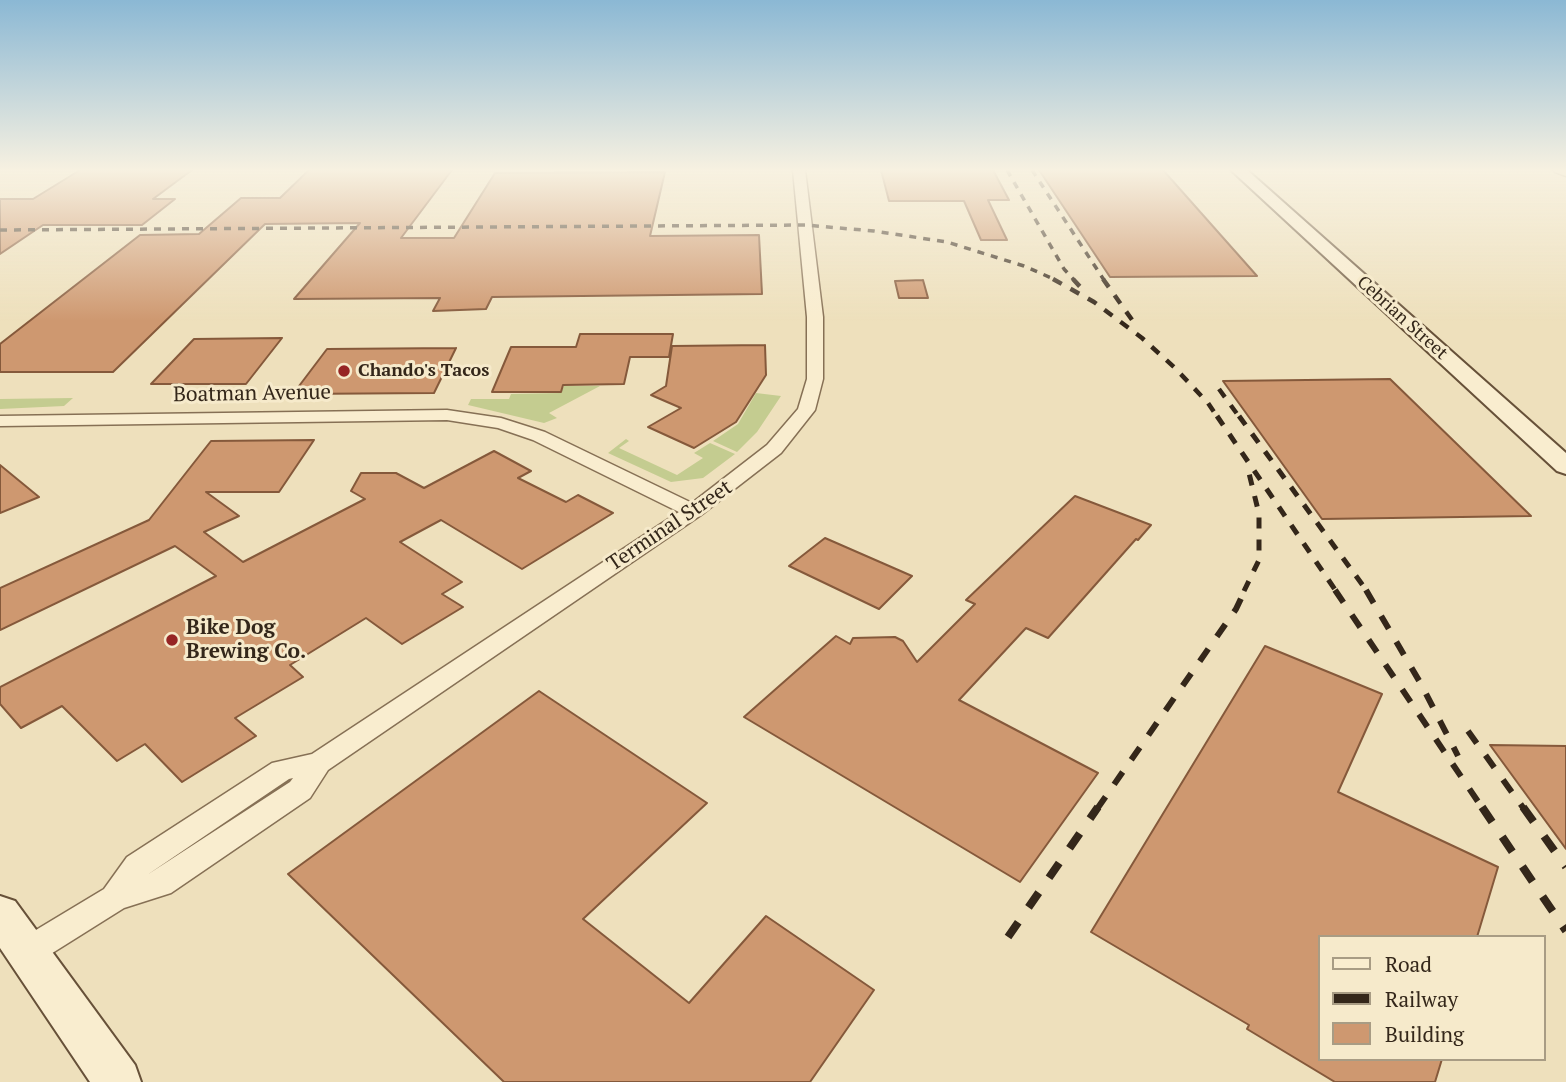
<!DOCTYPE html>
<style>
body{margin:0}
#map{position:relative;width:1566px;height:1082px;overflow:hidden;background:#eee0bc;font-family:"PT Serif",serif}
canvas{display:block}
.legend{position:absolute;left:1318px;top:935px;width:228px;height:126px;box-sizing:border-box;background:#f6eacb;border:2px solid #a89c84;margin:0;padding:9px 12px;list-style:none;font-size:21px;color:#34271a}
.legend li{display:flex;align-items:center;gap:14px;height:35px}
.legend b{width:35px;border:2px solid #a89c84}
</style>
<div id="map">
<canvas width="1566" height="1082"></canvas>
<ul class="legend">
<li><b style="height:9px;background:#f9edcf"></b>Road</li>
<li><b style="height:9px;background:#34271a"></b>Railway</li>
<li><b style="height:19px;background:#ce9870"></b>Building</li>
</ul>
</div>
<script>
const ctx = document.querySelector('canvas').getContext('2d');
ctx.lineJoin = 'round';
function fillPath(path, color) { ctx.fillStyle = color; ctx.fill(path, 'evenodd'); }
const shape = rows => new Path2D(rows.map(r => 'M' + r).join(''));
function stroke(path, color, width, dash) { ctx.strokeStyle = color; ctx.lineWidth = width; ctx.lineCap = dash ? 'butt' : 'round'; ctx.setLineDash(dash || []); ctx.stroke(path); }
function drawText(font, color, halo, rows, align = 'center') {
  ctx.font = font + ' "PT Serif",serif'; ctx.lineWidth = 6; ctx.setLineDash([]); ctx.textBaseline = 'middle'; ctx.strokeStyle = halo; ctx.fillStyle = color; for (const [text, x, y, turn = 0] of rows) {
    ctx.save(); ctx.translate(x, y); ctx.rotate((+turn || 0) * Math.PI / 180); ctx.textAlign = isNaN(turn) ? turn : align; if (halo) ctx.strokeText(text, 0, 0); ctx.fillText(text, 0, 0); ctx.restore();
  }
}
fillPath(shape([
 [564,386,600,386,549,413,557,418,544,423,468,405,471,399,509,399,511,394,560,393],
 [756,393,781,396,757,432,737,452,713,441,738,424],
 [73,398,64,406,0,409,0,399],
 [626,439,629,441,619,448,677,475,703,458,694,453,710,443,735,454,703,478,671,482,608,453]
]), '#c4cc90');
const building = shape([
 [80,170,192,170,153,199,175,199,142,225,43,225,0,254,0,199,33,199,80,170],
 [309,170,452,170,401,238,454,238,495,173,665,172,650,236,759,235,762,294,492,297,486,309,433,311,440,298,294,299,360,223,265,224,113,372,0,372,0,344,140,235,199,234,241,198,280,198,309,170],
 [881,170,993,170,1009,200,988,200,1007,240,981,240,964,201,889,201,881,170],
 [1039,170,1163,170,1257,276,1110,277,1039,170],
 [923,280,928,298,899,298,895,281,923,280],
 [580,334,673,334,669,357,630,357,624,384,563,385,561,392,492,392,511,347,576,347,580,334],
 [282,338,246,384,151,384,194,339,282,338],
 [765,345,766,375,736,422,694,448,648,427,681,408,651,395,666,386,672,346,765,345],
 [456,348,434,393,293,394,327,349,456,348],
 [1390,379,1531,516,1322,519,1223,381,1390,379],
 [314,440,279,492,206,492,239,516,204,532,243,562,365,499,351,491,361,473,396,473,424,488,494,451,531,471,518,478,566,502,578,495,613,513,522,569,441,520,400,542,462,582,442,594,463,607,402,644,366,618,290,665,303,677,235,718,256,736,182,782,145,744,117,761,62,706,21,728,0,704,0,687,216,576,175,546,0,630,0,588,149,520,211,441,314,440],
 [0,465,39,497,0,513,0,465],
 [1075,496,1151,525,1138,540,1136,539,1048,638,1026,628,959,700,1098,773,1020,882,744,717,836,636,850,644,853,638,895,637,903,641,917,662,975,604,966,600,1075,496],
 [825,538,912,576,879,609,789,566,825,538],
 [1265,646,1382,694,1338,792,1498,867,1477,937,1319,937,1319,1059,1442,1059,1435,1082,1335,1082,1247,1029,1249,1025,1091,932,1265,646],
 [539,691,707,803,583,919,689,1003,766,916,874,990,810,1082,504,1082,288,874,539,691],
 [1490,745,1566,746,1566,849,1490,745]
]);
fillPath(building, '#ce9870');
stroke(building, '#85593b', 2);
const street = shape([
 [793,170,805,170,823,317,823,379,815,410,781,453,701,515,328,770,310,798,171,893,124,908,38,962,27,967,16,962,11,952,16,942,104,889,127,857,272,763,312,754,679,512,533,440,498,428,447,420,0,426,0,416,447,410,501,418,545,432,692,503,767,445,798,409,807,379,807,317,793,170],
 [293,778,290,782,147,875,289,779,293,778],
 [1553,170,1566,170,1566,176,1555,172,1553,170]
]);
const secondary = shape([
 [1231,170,1247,170,1566,453,1566,474,1557,471,1231,170],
 [0,896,15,901,135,1065,141,1082,90,1082,0,948,0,896]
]);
stroke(street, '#867055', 3);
stroke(secondary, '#675139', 4);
fillPath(street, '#f9edcf');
fillPath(secondary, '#f9edcf');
stroke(shape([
 [1007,170,1064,269,1074,280],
 [1032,170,1104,280],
 [0,230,805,225,874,231,947,242,1024,266,1056,280]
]), '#34271a', 3.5, [7, 7]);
stroke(shape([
 [1053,279,1094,302,1142,338,1175,368,1208,403,1218,418],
 [1073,279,1084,291],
 [1103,279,1135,324],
 [1219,389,1240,418]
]), '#34271a', 4.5, [10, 10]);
stroke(shape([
 [1217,416,1336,591],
 [1239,416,1367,591],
 [1244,591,1259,560,1259,514,1248,469]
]), '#34271a', 5, [11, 11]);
stroke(shape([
 [1335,590,1483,809],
 [1366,590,1421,684,1458,756],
 [1468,731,1524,809],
 [1097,809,1236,609,1245,590]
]), '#34271a', 6, [15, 15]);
stroke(shape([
 [1482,807,1566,931],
 [1523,807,1566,867],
 [1008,937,1098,807]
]), '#34271a', 8, [18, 18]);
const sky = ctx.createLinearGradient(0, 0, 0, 321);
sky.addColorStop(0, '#8bb8d4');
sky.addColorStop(0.53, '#f7f1e1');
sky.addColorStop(1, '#f7f1e100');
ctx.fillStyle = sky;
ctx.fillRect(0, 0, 1566, 321);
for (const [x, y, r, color] of [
 [344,371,7,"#962524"],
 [172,640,7,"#962524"]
]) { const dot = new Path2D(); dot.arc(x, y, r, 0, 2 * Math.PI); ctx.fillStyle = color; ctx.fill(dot); stroke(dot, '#f6eacb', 2.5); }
drawText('18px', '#34271a', '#f6eacb', [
 ["Cebrian Street",1402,318,42]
]);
drawText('bold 18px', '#34271a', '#f6eacb', [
 ["Chando's Tacos",358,371]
], 'left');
drawText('21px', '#34271a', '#f6eacb', [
 ["Boatman Avenue",252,394,-1],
 ["Terminal Street",670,526,-34]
]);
drawText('bold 21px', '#34271a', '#f6eacb', [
 ["Bike Dog",186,628],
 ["Brewing Co.",186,652]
], 'left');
</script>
